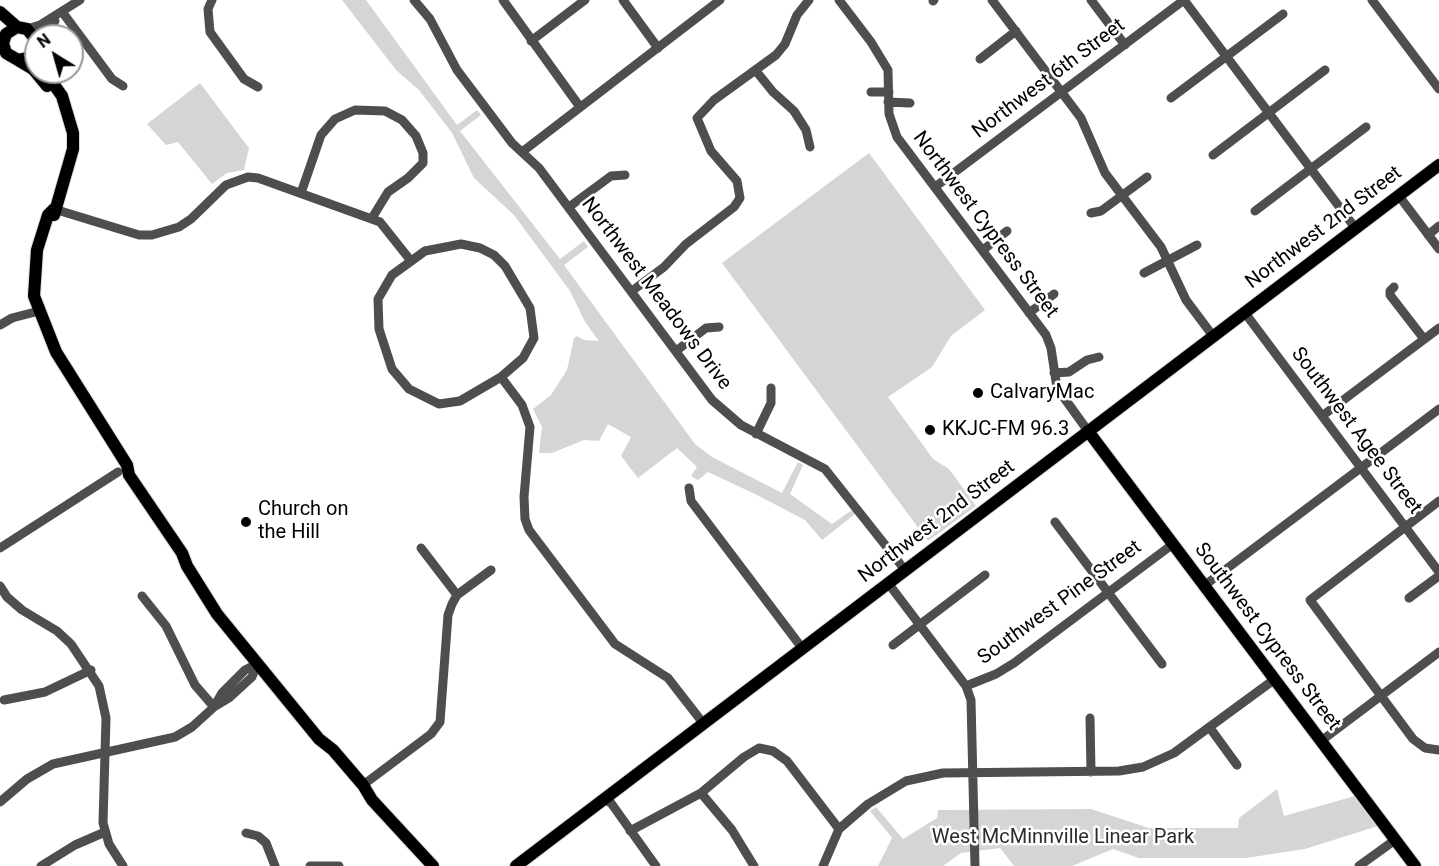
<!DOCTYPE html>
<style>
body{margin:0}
#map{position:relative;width:1439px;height:866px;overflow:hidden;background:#fff;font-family:Roboto,sans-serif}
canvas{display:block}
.north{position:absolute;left:24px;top:24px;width:60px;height:60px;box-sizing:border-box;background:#fff;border:2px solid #999;border-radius:50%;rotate:323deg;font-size:16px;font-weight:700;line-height:24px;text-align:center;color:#000}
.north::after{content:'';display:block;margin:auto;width:21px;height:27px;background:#000;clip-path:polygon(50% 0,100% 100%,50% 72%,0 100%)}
</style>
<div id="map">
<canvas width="1439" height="866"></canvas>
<div class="north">N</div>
</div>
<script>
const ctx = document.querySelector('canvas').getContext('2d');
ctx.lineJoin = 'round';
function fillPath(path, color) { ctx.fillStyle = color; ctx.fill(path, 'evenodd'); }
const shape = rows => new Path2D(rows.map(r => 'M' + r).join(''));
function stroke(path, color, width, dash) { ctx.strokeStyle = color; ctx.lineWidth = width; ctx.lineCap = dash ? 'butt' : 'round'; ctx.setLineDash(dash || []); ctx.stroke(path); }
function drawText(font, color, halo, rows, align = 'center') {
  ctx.font = font + ' Roboto,sans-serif'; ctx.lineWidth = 5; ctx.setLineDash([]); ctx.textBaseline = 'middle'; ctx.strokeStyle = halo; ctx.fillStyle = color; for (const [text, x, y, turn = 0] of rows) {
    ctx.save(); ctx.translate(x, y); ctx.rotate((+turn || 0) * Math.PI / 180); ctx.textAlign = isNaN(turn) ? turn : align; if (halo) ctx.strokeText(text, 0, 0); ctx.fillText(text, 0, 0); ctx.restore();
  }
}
fillPath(shape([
 [342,0,366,0,457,125,477,110,481,115,460,131,560,259,584,241,588,247,564,265,695,444,712,457,782,493,798,462,803,465,790,494,832,524,852,510,855,514,822,540,805,520,757,495,708,472,698,480,691,476,697,467,677,448,638,478,621,456,631,437,608,424,599,441,584,440,552,453,539,453,542,427,533,409,551,395,567,370,574,338,577,336,584,340,599,341,585,322,570,291,514,215,474,178,452,133,419,90,396,70],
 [200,83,249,148,244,170,227,173,212,184,178,142,166,145,147,124],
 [869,153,985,310,951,336,932,367,888,397,933,459,949,469,976,506,928,541,722,263],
 [1277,789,1284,816,1355,796,1378,826,1305,849,1246,858,1139,858,1113,849,1072,866,1014,866,1000,848,961,853,943,866,878,866,892,838,870,811,876,807,903,839,937,818,938,810,1091,809,1149,828,1238,828,1239,818]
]), '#d5d5d5');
const major = shape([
 [0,12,17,27],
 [36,40,27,29,17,27,6,34,3,43,6,53,18,60,28,58,36,48],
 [18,60,33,69,47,86],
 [45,72,62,96,73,133,73,149,54,215],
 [54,209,48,215,37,250,34,296,56,352,127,465,129,475,182,553,187,566,217,614,319,739,333,750,363,785,372,800,433,866],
 [1088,431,1415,866],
 [516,866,1439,165]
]);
stroke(major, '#dbdbdb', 14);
stroke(shape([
 [212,0,208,9,210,32,244,79,258,87],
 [414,0,430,19,457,70,512,143,539,168,712,400,741,425,825,469,905,570],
 [503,0,580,107],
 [623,0,658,48],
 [839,0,871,42,888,70,889,114,897,137,1046,335,1051,348,1057,388,1088,431],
 [992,0,1081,118,1105,173,1161,247,1186,300,1213,336],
 [1091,0,1125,45],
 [1184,0,1356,229],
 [1372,0,1439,89],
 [933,1,934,0],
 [63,13,112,79,123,86],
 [27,29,40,25,80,0],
 [41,36,55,21],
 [531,41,585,0],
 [980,59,1016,31],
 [756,71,773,92,794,111,806,130,810,147],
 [871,92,889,92],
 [1171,98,1283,14],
 [888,102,910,103],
 [522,152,720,0],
 [1213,155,1325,70],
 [935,187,1184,0],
 [301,193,321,135,335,119,355,110,385,111,402,120,416,136,423,153,423,163,408,178,388,192,372,218],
 [1399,196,1439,249],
 [569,207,611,176,625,175],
 [54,209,139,235,152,235,179,227,191,219,226,185,248,177,258,178,380,222,411,261],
 [1255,211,1366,127],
 [1091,213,1101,211,1147,177],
 [1428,235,1439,226],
 [461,244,480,248,494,255,505,266,530,308,534,338,523,358,501,377,460,401,439,404,409,389,392,369,379,329,378,299,392,275,425,251,461,244],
 [983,250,1007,231],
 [1144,273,1197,245],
 [1394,287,1390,291,1390,295,1424,339],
 [632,291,664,267,686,244,734,207,740,198,737,181,711,151,697,118,714,100,776,55,785,44,797,15,809,0],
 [1029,313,1054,294],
 [1245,313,1439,572],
 [0,325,12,318,39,311],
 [676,351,706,328,719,327],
 [1054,373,1069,372,1087,360,1099,357],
 [501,377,522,405,530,427,524,497,525,519,529,530,615,644,668,678,703,723],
 [1322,416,1439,328],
 [756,434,771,403,771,388],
 [689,488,691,501,802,648],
 [1439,501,1310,600,1413,739,1425,748,1439,750],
 [1055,522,1162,664],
 [0,548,118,472],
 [421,548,457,595],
 [888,583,966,686,971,700,975,866],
 [1205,585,1439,409],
 [0,586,7,597,22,610,57,631,71,644,99,686,106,718,103,823,109,844,123,866],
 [142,596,166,626,195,685,214,707],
 [1409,598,1439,576],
 [893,645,985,575],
 [966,686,996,674,1014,663,1173,544],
 [4,700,45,692,91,670],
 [215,705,222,693,245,670,257,664],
 [1090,718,1091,772],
 [1210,728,1237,765],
 [1321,741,1439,652],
 [363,785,431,734,440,722,448,615,452,604,457,595,491,570],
 [701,793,732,830,754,866],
 [604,799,611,803,656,866],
 [0,802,27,779,53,764,175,737,192,727,214,707,229,698,252,677,257,664],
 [630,831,701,793,744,757,759,748,773,751,787,761,839,829],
 [246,833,258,836,266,843,275,866],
 [41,866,75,845,105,832],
 [310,866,339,866],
 [823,866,839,829,868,804,906,781,943,773,1119,771,1143,767,1174,753,1275,679],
 [1359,866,1395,840]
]), '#4e4e4e', 9);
stroke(major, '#000', 12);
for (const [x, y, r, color] of [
 [978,393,6,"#000"],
 [930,430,6,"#000"],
 [246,522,6,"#000"]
]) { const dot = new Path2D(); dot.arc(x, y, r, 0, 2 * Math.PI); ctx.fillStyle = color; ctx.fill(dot); stroke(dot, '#fff', 2); }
drawText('20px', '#000', '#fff', [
 ["Northwest 6th Street",1049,79,-37],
 ["Northwest Cypress Street",985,225,53],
 ["Northwest 2nd Street",1324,228,-37],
 ["Northwest Meadows Drive",656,294,53],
 ["Southwest Agee Street",1356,431,53],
 ["Northwest 2nd Street",937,522,-37],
 ["Southwest Pine Street",1060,603,-36],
 ["Southwest Cypress Street",1267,637,53]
]);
drawText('20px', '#000', '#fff', [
 ["CalvaryMac",990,393],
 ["KKJC-FM 96.3",942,430],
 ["Church on",258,510],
 ["the Hill",258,533]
], 'left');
drawText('20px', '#2c2c2c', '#fff', [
 ["West McMinnville Linear Park",1063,838]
]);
</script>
